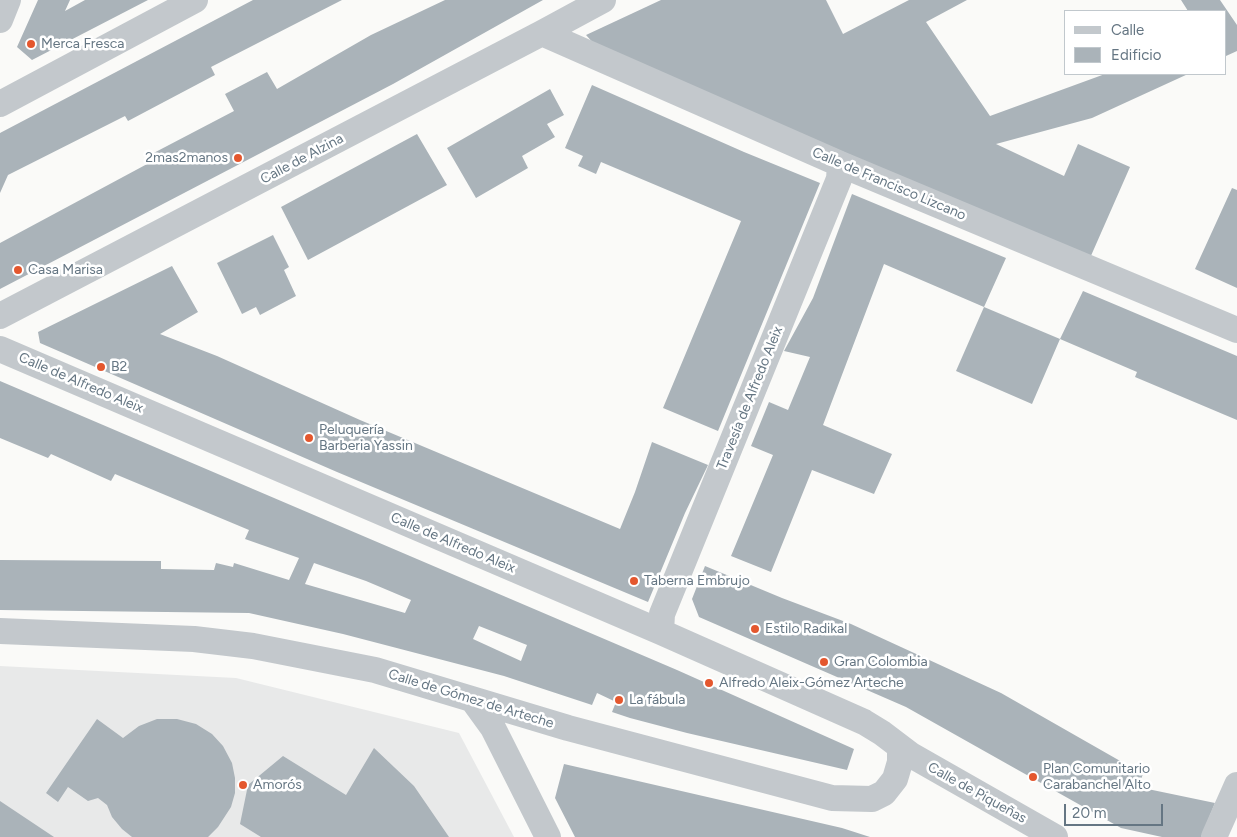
<!DOCTYPE html>
<meta charset="utf-8">
<style>
body{margin:0}
#map{position:relative;width:1237px;height:837px;overflow:hidden;background:#fafaf8;font-family:Figtree,sans-serif}
canvas{display:block}
.legend{position:absolute;left:1064px;top:10px;width:162px;height:65px;box-sizing:border-box;background:#fff;border:1px solid #c1c8cd;margin:0;padding:6px 9px;list-style:none;font-size:15px;color:#657683}
.legend li{display:flex;align-items:center;gap:10px;height:25px}
.legend b{width:25px;border:1px solid #c1c8cd}
.scale{position:absolute;left:1064px;top:804px;width:99px;height:22px;box-sizing:border-box;border:2px solid #657683;border-top:0;padding-left:6px;font-size:15px;line-height:18px;white-space:nowrap;color:#657683;-webkit-text-stroke:4px #fff;paint-order:stroke}
</style>
<div id="map">
<canvas width="1237" height="837"></canvas>
<ul class="legend">
<li><b style="height:6px;background:#c3c8cc"></b>Calle</li>
<li><b style="height:14px;background:#aab3b9"></b>Edificio</li>
</ul>
<div class="scale">20 m</div>
</div>
<script>
const ctx = document.querySelector('canvas').getContext('2d');
ctx.lineJoin = 'round';
function fillPath(path, color) { ctx.fillStyle = color; ctx.fill(path, 'evenodd'); }
const shape = rows => new Path2D(rows.map(r => 'M' + r).join(''));
function stroke(path, color, width, dash) { ctx.strokeStyle = color; ctx.lineWidth = width; ctx.lineCap = dash ? 'butt' : 'round'; ctx.setLineDash(dash || []); ctx.stroke(path); }
function drawText(font, color, halo, rows, align = 'center') {
  ctx.font = font + ' Figtree,sans-serif'; ctx.lineWidth = 5; ctx.setLineDash([]); ctx.textBaseline = 'middle'; ctx.strokeStyle = halo; ctx.fillStyle = color; for (const [text, x, y, turn = 0] of rows) {
    ctx.save(); ctx.translate(x, y); ctx.rotate((+turn || 0) * Math.PI / 180); ctx.textAlign = isNaN(turn) ? turn : align; if (halo) ctx.strokeText(text, 0, 0); ctx.fillText(text, 0, 0); ctx.restore();
  }
}
fillPath(shape([
 [0,666,236,678,459,733,514,837,0,837]
]), '#e8e9e9');
fillPath(shape([
 [38,0,70,0,65,11,85,0,148,0,32,60,17,47],
 [253,0,342,0,211,67,215,75,128,121,125,116,8,175,0,193,0,133],
 [445,0,543,0,393,84,0,289,0,243,149,163,146,157,234,111,225,94,267,72,277,89,371,35],
 [661,0,826,0,843,34,909,0,967,0,926,22,990,116,1105,74,1188,74,1092,118,996,144,1064,176,1078,144,1130,167,1090,258,595,45,586,35],
 [1181,0,1220,0,1237,25,1237,51,1226,56,1226,11,1188,11],
 [592,85,744,152,820,183,718,431,663,408,741,221,601,162,596,174,578,166,583,156,565,148],
 [550,89,564,115,547,124,555,137,522,156,528,168,476,198,447,148],
 [417,134,447,185,308,260,281,207],
 [1232,188,1237,190,1237,288,1195,269],
 [852,194,1006,258,984,307,884,264,823,425,892,454,874,494,812,470,771,572,731,556,773,455,751,446,769,402,788,410,810,357,784,351,813,298],
 [273,235,289,267,284,270,296,296,260,315,256,307,242,314,217,263],
 [172,266,198,312,160,334,217,356,360,420,620,529,635,492,652,442,708,465,685,513,648,602,337,472,40,343,38,332],
 [1083,291,1237,356,1237,420,1135,377,1137,372,1060,339],
 [984,307,1060,339,1032,404,956,371],
 [0,381,677,670,854,749,847,770,687,733,630,718,612,712,616,702,597,693,592,705,504,676,343,634,249,613,0,610,0,560,161,561,161,569,214,570,216,563,233,567,234,563,289,580,299,558,245,539,249,530,115,474,111,481,51,454,48,458,0,438],
 [314,563,366,581,411,600,405,613,305,584],
 [479,626,527,645,521,661,473,639],
 [705,566,782,598,851,624,1001,693,1143,774,1138,787,1215,803,1201,837,1162,837,1121,828,906,707,699,617,692,599],
 [97,719,123,738,139,726,157,719,177,719,196,724,212,734,223,746,232,763,235,778,235,793,231,807,218,827,208,837,132,837,122,829,112,817,107,805,98,798,88,801,68,787,58,802,46,793],
 [374,748,414,786,449,837,261,837,240,824,248,785,283,756,346,795],
 [564,764,842,828,870,837,575,837,555,798],
 [0,801,54,837,0,837]
]), '#aab3b9');
stroke(shape([
 [0,20,8,0],
 [542,33,840,164,1237,330],
 [0,104,195,0],
 [0,316,542,33,603,0],
 [0,349,661,632,864,722,882,733,911,755,1055,837],
 [0,631,194,639,253,646,375,670,568,728,832,798,872,799,884,793,895,779,900,762,900,747],
 [661,632,662,614,839,179,840,164],
 [472,699,493,728,548,837],
 [1214,837,1237,785]
]), '#c3c8cc', 26);
for (const [x, y, r, color] of [
 [31,44,5,"#e4572e"],
 [238,158,5,"#e4572e"],
 [18,270,5,"#e4572e"],
 [101,367,5,"#e4572e"],
 [309,438,5,"#e4572e"],
 [634,581,5,"#e4572e"],
 [755,629,5,"#e4572e"],
 [824,662,5,"#e4572e"],
 [709,683,5,"#e4572e"],
 [619,700,5,"#e4572e"],
 [1033,777,5,"#e4572e"],
 [243,785,5,"#e4572e"]
]) { const dot = new Path2D(); dot.arc(x, y, r, 0, 2 * Math.PI); ctx.fillStyle = color; ctx.fill(dot); stroke(dot, '#fff', 2); }
drawText('14px', '#657683', '#fff', [
 ["Merca Fresca",41,44],
 ["2mas2manos",228,158,"right"],
 ["Casa Marisa",28,270],
 ["B2",111,367],
 ["Peluquería",319,430],
 ["Barberia Yassin",319,446],
 ["Taberna Embrujo",644,581],
 ["Estilo Radikal",765,629],
 ["Gran Colombia",834,662],
 ["Alfredo Aleix-Gómez Arteche",719,683],
 ["La fábula",629,700],
 ["Plan Comunitario",1043,769],
 ["Carabanchel Alto",1043,785],
 ["Amorós",253,785]
], 'left');
drawText('14px', '#657683', '#fff', [
 ["Calle de Alzina",302,159,-28],
 ["Calle de Francisco Lizcano",889,184,23],
 ["Calle de Alfredo Aleix",81,383,23],
 ["Travesía de Alfredo Aleix",750,398,-68],
 ["Calle de Alfredo Aleix",453,543,23],
 ["Calle de Gómez de Arteche",471,699,17],
 ["Calle de Piqueñas",977,793,29]
]);
</script>
